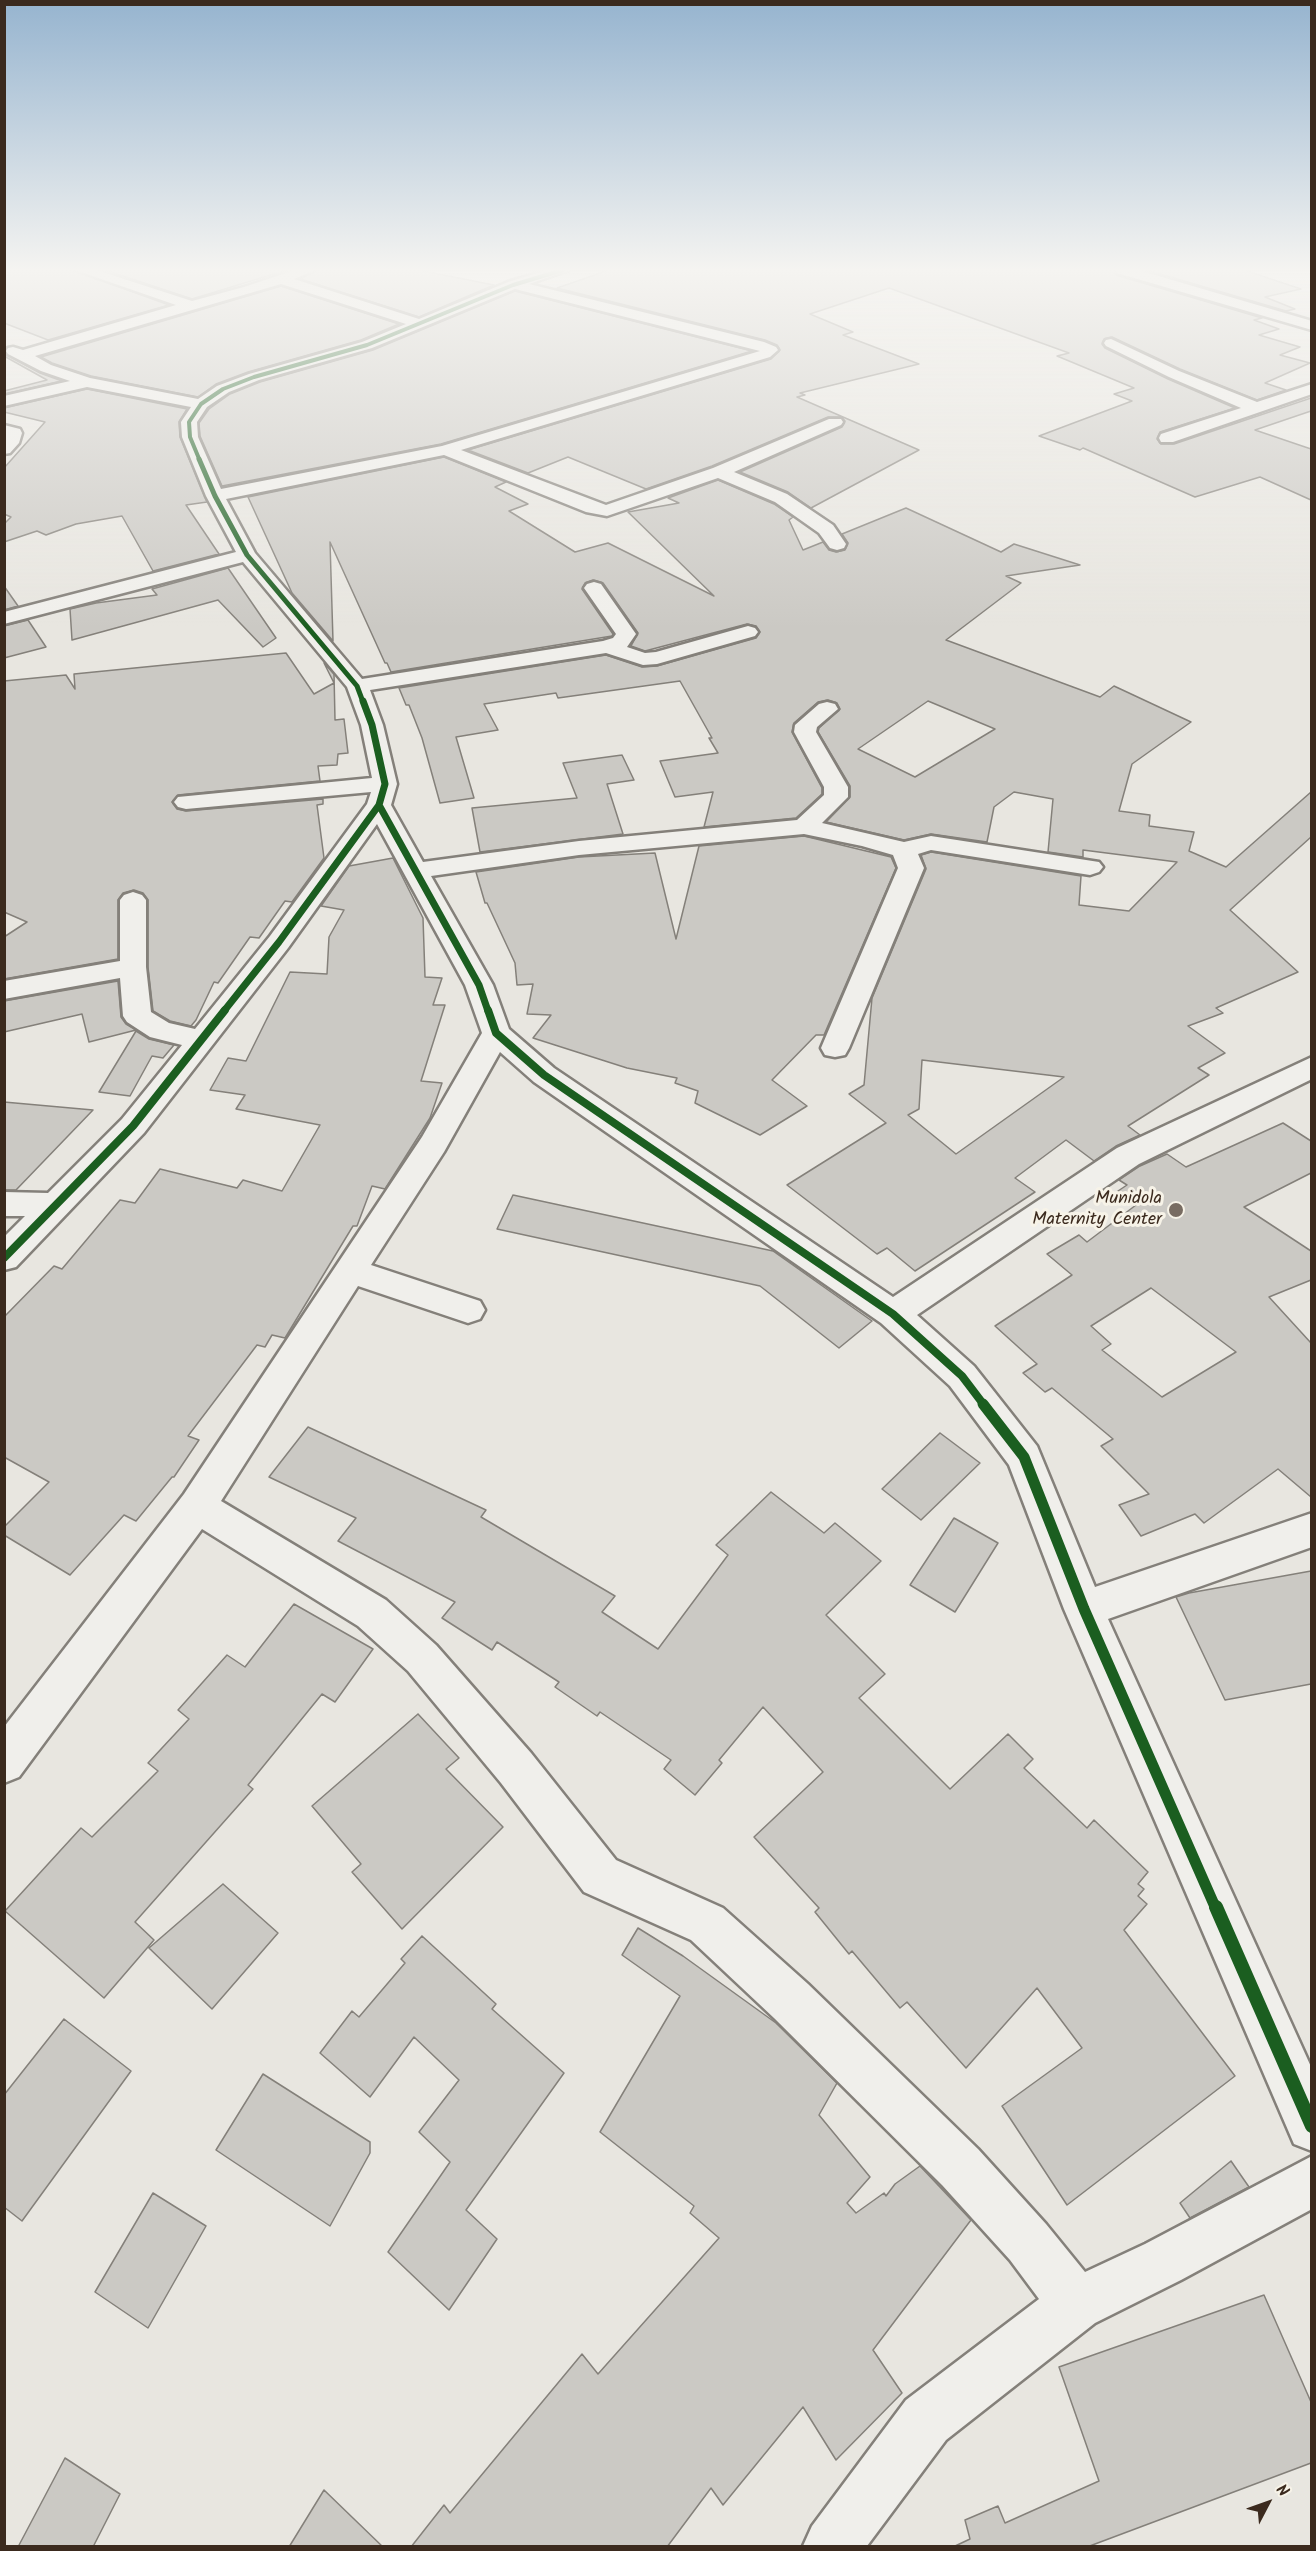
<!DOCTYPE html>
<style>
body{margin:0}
#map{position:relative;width:1316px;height:2551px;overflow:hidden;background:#e8e6e0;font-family:Kalam,sans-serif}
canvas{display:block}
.frame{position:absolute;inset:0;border:6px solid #3b2a1e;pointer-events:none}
.north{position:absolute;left:1238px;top:2473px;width:60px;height:60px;-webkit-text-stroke:4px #f7f3e8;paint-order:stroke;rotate:49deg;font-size:16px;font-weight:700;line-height:24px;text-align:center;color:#3b2a1e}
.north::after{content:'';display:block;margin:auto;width:21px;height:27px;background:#3b2a1e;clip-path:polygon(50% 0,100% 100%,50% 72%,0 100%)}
</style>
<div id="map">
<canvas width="1316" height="2551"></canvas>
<div class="frame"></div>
<div class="north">N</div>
</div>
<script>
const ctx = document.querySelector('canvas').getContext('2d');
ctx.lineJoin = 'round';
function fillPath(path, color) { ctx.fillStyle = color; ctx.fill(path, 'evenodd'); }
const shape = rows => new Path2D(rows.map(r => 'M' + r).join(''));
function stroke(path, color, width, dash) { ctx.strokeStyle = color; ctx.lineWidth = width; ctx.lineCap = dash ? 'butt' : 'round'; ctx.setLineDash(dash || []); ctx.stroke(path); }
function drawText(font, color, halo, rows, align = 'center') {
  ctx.font = font + ' Kalam,sans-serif'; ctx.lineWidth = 6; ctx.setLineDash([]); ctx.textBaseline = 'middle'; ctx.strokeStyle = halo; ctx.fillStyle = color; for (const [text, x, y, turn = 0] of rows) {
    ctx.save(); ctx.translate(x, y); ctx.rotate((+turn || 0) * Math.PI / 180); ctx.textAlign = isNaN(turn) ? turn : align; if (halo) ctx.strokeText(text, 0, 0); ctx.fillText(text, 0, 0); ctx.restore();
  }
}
const building = shape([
 [4,270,73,270,169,305,48,340,4,323,4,270],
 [105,270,287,270,192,299,105,270],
 [317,270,418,270,494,285,419,317,300,279,317,270],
 [609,270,1114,270,1116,275,1262,318,1254,320,1279,329,1259,335,1300,347,1280,355,1310,363,1265,383,1286,390,1257,400,1180,369,1112,337,1104,339,1102,344,1105,348,1168,379,1235,408,1160,432,1157,439,1161,444,1174,444,1311,398,1311,411,1255,430,1311,449,1311,500,1260,477,1195,497,1083,448,1080,450,1039,436,1132,401,1114,394,1134,388,1057,356,1069,353,889,288,810,314,853,332,843,335,919,364,800,393,805,395,797,397,919,450,811,508,788,492,740,472,842,427,845,421,841,417,828,417,712,466,646,489,568,457,528,473,468,450,771,359,780,350,777,345,765,340,557,288,609,270],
 [1147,270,1244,270,1301,289,1265,297,1295,309,1286,311,1147,270],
 [281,286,399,324,361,340,248,372,216,384,198,397,91,376,52,363,41,357,281,286],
 [515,291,752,351,441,444,222,486,200,436,199,423,209,409,230,394,260,382,373,350,515,291],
 [5,354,40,373,62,381,4,394,4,391,47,380,4,356,5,354],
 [87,389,187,409,179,422,180,437,207,502,186,505,219,554,153,571,122,516,76,524,46,535,37,531,4,542,4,524,11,517,4,514,4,468,45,422,4,412,4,408,87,389],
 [444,457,506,482,495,487,528,504,509,511,575,552,608,543,714,596,628,512,679,503,668,498,718,480,774,504,793,517,789,520,803,550,823,542,829,550,836,552,845,550,848,543,842,534,906,508,1001,552,1014,544,1080,565,1006,576,1021,583,946,640,1100,697,1114,686,1191,722,1132,764,1119,811,1150,815,1149,826,1194,832,1189,851,1226,867,1311,792,1311,837,1230,910,1298,972,1216,1008,1223,1013,1188,1026,1225,1053,1198,1068,1209,1075,1128,1126,1140,1135,1116,1146,1094,1161,1066,1140,1015,1178,1035,1192,915,1271,887,1248,877,1254,787,1185,886,1123,849,1094,864,1085,872,998,926,869,921,855,931,852,1081,876,1079,905,1129,911,1177,862,1083,850,1083,857,1048,852,1053,799,1014,792,994,807,987,842,931,834,904,840,826,822,850,797,850,786,818,732,819,728,840,709,837,703,828,700,818,702,794,723,792,732,822,788,822,794,796,818,704,827,713,792,675,797,660,761,718,753,709,738,712,738,680,681,558,698,556,693,484,704,498,730,456,737,474,798,440,803,422,738,409,705,406,705,399,688,606,655,642,667,657,666,756,638,760,632,756,626,747,624,645,651,631,646,638,633,603,583,593,580,585,583,582,589,613,634,612,636,391,672,387,663,385,663,330,542,333,641,292,593,248,497,444,457],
 [928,701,995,729,915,777,858,749,928,701],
 [922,1060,1064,1077,956,1154,908,1115,919,1109,922,1060],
 [228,568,276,638,263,647,218,600,72,640,70,609,96,603,157,595,152,589,228,568],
 [4,586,18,606,4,610,4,586],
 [28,620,46,647,4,658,4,626,28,620],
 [286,653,314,694,334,683,324,663,334,674,335,720,344,719,348,753,338,754,337,765,318,766,320,781,178,795,172,802,177,809,186,811,323,799,323,804,317,805,324,858,292,902,285,901,259,938,250,937,218,983,214,982,196,1020,191,1026,170,1021,153,1011,148,967,148,900,143,893,134,890,123,893,118,900,118,959,4,979,4,937,27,922,4,912,4,681,66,675,75,689,74,674,286,653],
 [622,755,634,780,607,784,623,834,480,852,472,808,577,798,563,763,622,755],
 [804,836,891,857,896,868,824,1035,816,1035,772,1080,807,1106,760,1135,695,1103,698,1091,675,1083,677,1078,627,1068,533,1038,551,1015,527,1014,533,984,517,985,515,963,487,903,485,903,476,872,579,857,655,853,676,939,699,846,804,836],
 [393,858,423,918,425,977,442,978,433,1005,445,1005,421,1081,442,1083,430,1118,385,1189,372,1186,357,1226,353,1226,285,1338,272,1335,265,1347,257,1345,188,1436,199,1440,174,1477,172,1477,136,1521,124,1515,70,1575,4,1535,4,1527,49,1482,4,1457,4,1317,54,1266,62,1269,120,1200,135,1203,160,1169,237,1188,243,1180,282,1191,320,1125,236,1109,245,1095,210,1090,228,1058,246,1061,290,972,327,974,329,937,344,910,321,906,349,866,393,858],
 [118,981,121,1017,126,1024,136,1030,89,1042,82,1014,4,1032,4,1001,118,981],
 [136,1031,149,1039,174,1045,163,1058,152,1056,130,1096,99,1092,136,1031],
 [4,1102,93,1110,16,1190,4,1190,4,1102],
 [1283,1123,1311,1141,1311,1173,1244,1207,1311,1251,1311,1280,1269,1297,1311,1343,1311,1497,1278,1469,1204,1523,1195,1514,1141,1536,1119,1505,1149,1494,1101,1446,1113,1439,1052,1388,1045,1392,1023,1373,1037,1364,995,1326,1072,1275,1047,1254,1079,1235,1087,1242,1136,1205,1118,1191,1127,1185,1119,1180,1140,1166,1167,1154,1186,1167,1283,1123],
 [1151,1288,1236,1352,1162,1397,1102,1350,1111,1344,1091,1326,1151,1288],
 [513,1195,773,1251,872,1321,839,1348,760,1286,497,1229,513,1195],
 [308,1427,486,1510,481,1517,615,1596,602,1612,658,1649,728,1555,716,1545,771,1492,824,1533,835,1523,881,1561,826,1615,885,1674,859,1698,950,1789,1008,1734,1033,1759,1024,1768,1087,1828,1094,1820,1148,1872,1138,1884,1144,1889,1138,1896,1147,1904,1124,1930,1235,2076,1067,2205,1002,2106,1082,2048,1037,1988,966,2068,907,2002,900,2008,852,1951,849,1954,815,1912,819,1908,754,1837,823,1772,763,1707,719,1760,722,1763,695,1795,664,1769,671,1760,600,1712,597,1716,555,1687,559,1682,497,1642,492,1650,442,1618,455,1602,338,1541,356,1518,269,1477,308,1427],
 [940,1433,980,1463,921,1520,882,1489,940,1433],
 [954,1518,998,1543,955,1612,910,1585,954,1518],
 [1311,1571,1311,1684,1225,1700,1176,1597,1189,1593,1311,1571],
 [294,1604,373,1649,335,1702,322,1694,248,1785,253,1789,135,1922,154,1940,104,1998,5,1911,81,1828,92,1837,158,1771,148,1763,189,1719,178,1710,227,1655,245,1667,294,1604],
 [418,1714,459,1758,446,1769,503,1827,402,1929,352,1872,361,1864,312,1806,418,1714],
 [223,1884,278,1933,212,2009,149,1948,223,1884],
 [638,1928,683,1956,776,2023,837,2083,819,2115,870,2177,847,2203,856,2213,884,2193,886,2196,895,2184,920,2166,971,2220,873,2350,902,2393,836,2460,803,2407,723,2505,711,2488,667,2547,411,2547,444,2505,450,2513,582,2354,598,2374,719,2238,690,2213,694,2206,600,2132,680,1996,622,1955,638,1928],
 [422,1936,496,2004,492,2009,564,2073,466,2210,497,2239,449,2310,388,2252,450,2162,419,2132,459,2080,414,2037,370,2097,320,2053,352,2011,359,2017,405,1963,401,1959,422,1936],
 [64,2019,131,2071,22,2221,4,2207,4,2095,64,2019],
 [263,2074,370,2142,370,2153,330,2226,216,2150,263,2074],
 [1231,2161,1249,2187,1190,2218,1180,2203,1231,2161],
 [153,2193,206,2226,148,2328,95,2292,153,2193],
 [1264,2295,1311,2402,1311,2463,1087,2547,953,2547,970,2539,965,2520,998,2506,1005,2523,1099,2481,1059,2367,1264,2295],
 [65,2458,120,2494,93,2547,18,2547,65,2458],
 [324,2490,383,2547,289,2547,324,2490]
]);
fillPath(building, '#cbc9c4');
stroke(building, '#84807a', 1.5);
const minor = shape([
 [75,270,96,270,192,301,244,287,295,270,315,270,294,279,419,319,508,282,547,270,569,270,529,284,764,342,776,347,778,350,770,357,461,450,606,505,713,468,829,419,841,419,843,422,841,425,734,472,787,494,833,525,846,544,844,548,837,550,830,548,819,533,775,502,718,478,607,516,586,512,444,455,226,499,255,553,362,679,603,641,613,638,616,634,584,588,587,584,594,582,601,584,636,634,627,647,645,653,656,652,748,626,755,628,758,632,755,636,657,664,643,665,606,653,370,690,383,725,397,784,391,805,423,862,579,841,797,820,824,795,824,787,794,732,795,725,819,704,827,702,835,704,838,709,817,727,816,732,848,787,848,797,822,823,904,842,931,836,1099,862,1103,867,1099,872,1090,875,931,850,918,854,924,868,849,1048,845,1055,835,1057,825,1055,821,1048,898,868,893,855,862,846,804,834,579,855,431,876,493,985,509,1029,554,1068,893,1297,1117,1148,1312,1057,1312,1079,1139,1164,917,1315,974,1366,1037,1446,1095,1587,1312,1513,1312,1547,1108,1619,1312,2069,1312,2151,1294,2144,1064,1609,1009,1465,950,1386,881,1323,534,1082,500,1052,444,1152,371,1265,480,1301,485,1310,480,1319,468,1323,358,1286,221,1501,386,1600,436,1645,531,1753,616,1860,723,1908,808,1984,978,2149,1046,2224,1085,2272,1145,2244,1312,2156,1312,2209,1181,2280,1095,2323,946,2440,867,2546,803,2546,812,2526,906,2400,1039,2299,1010,2260,942,2185,774,2018,691,1940,584,1892,501,1783,408,1671,358,1626,202,1529,19,1777,4,1783,4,1727,184,1494,422,1137,482,1033,465,985,377,824,288,948,144,1133,16,1267,4,1270,4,1237,25,1216,4,1216,4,1192,48,1193,122,1119,182,1045,150,1037,127,1022,123,1016,120,978,4,999,4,981,120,961,120,900,124,895,133,892,142,895,146,900,146,967,151,1012,169,1023,195,1029,270,936,367,804,371,792,186,809,178,807,174,802,178,797,372,778,361,725,347,687,243,562,4,624,4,612,236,552,206,496,182,437,181,422,191,407,87,387,4,406,4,396,70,381,41,371,8,354,6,351,8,348,13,347,23,350,176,305,75,270],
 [281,284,406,324,362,342,249,374,217,386,198,399,90,378,51,365,35,356,281,284],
 [515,289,760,351,442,446,221,489,198,437,197,422,207,407,229,392,259,380,372,348,515,289],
 [1116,270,1138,270,1312,321,1312,330,1117,273,1116,270],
 [1111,339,1179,371,1257,402,1312,384,1312,394,1173,442,1161,442,1159,438,1161,434,1241,408,1169,377,1106,346,1104,343,1106,340,1111,339],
 [4,425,20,429,22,433,19,443,10,453,4,454,4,425]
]);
stroke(minor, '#84807a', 5);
fillPath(minor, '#f0efeb');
stroke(shape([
 [200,461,190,437,189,422,201,404,223,389,254,377,367,345,513,285,563,270]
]), '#1b5e20', 4);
stroke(shape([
 [199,459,215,496,247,555,357,686,363,702]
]), '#1b5e20', 5);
stroke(shape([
 [379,805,479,985,488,1011],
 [224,1011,279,942,379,805,385,784,372,725,363,701]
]), '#1b5e20', 7);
stroke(shape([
 [488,1010,496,1033,544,1075,893,1314,962,1376,984,1405],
 [4,1258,133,1126,225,1010]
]), '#1b5e20', 8);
stroke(shape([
 [983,1404,1024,1457,1084,1609,1216,1909]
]), '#1b5e20', 11);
stroke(shape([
 [1216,1907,1312,2126]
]), '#1b5e20', 14);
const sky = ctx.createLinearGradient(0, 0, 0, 628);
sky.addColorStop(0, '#96b4cf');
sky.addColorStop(0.43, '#f5f4f1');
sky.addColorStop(1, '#f5f4f100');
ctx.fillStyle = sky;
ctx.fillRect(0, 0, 1316, 628);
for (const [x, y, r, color] of [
 [1176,1210,8,"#786c62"]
]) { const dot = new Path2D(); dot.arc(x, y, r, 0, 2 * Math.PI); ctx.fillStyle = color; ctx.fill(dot); stroke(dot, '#f7f3e8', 2); }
drawText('18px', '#3b2a1e', '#f7f3e8', [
 ["Munidola",1162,1200],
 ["Maternity Center",1162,1221]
], 'right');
</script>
